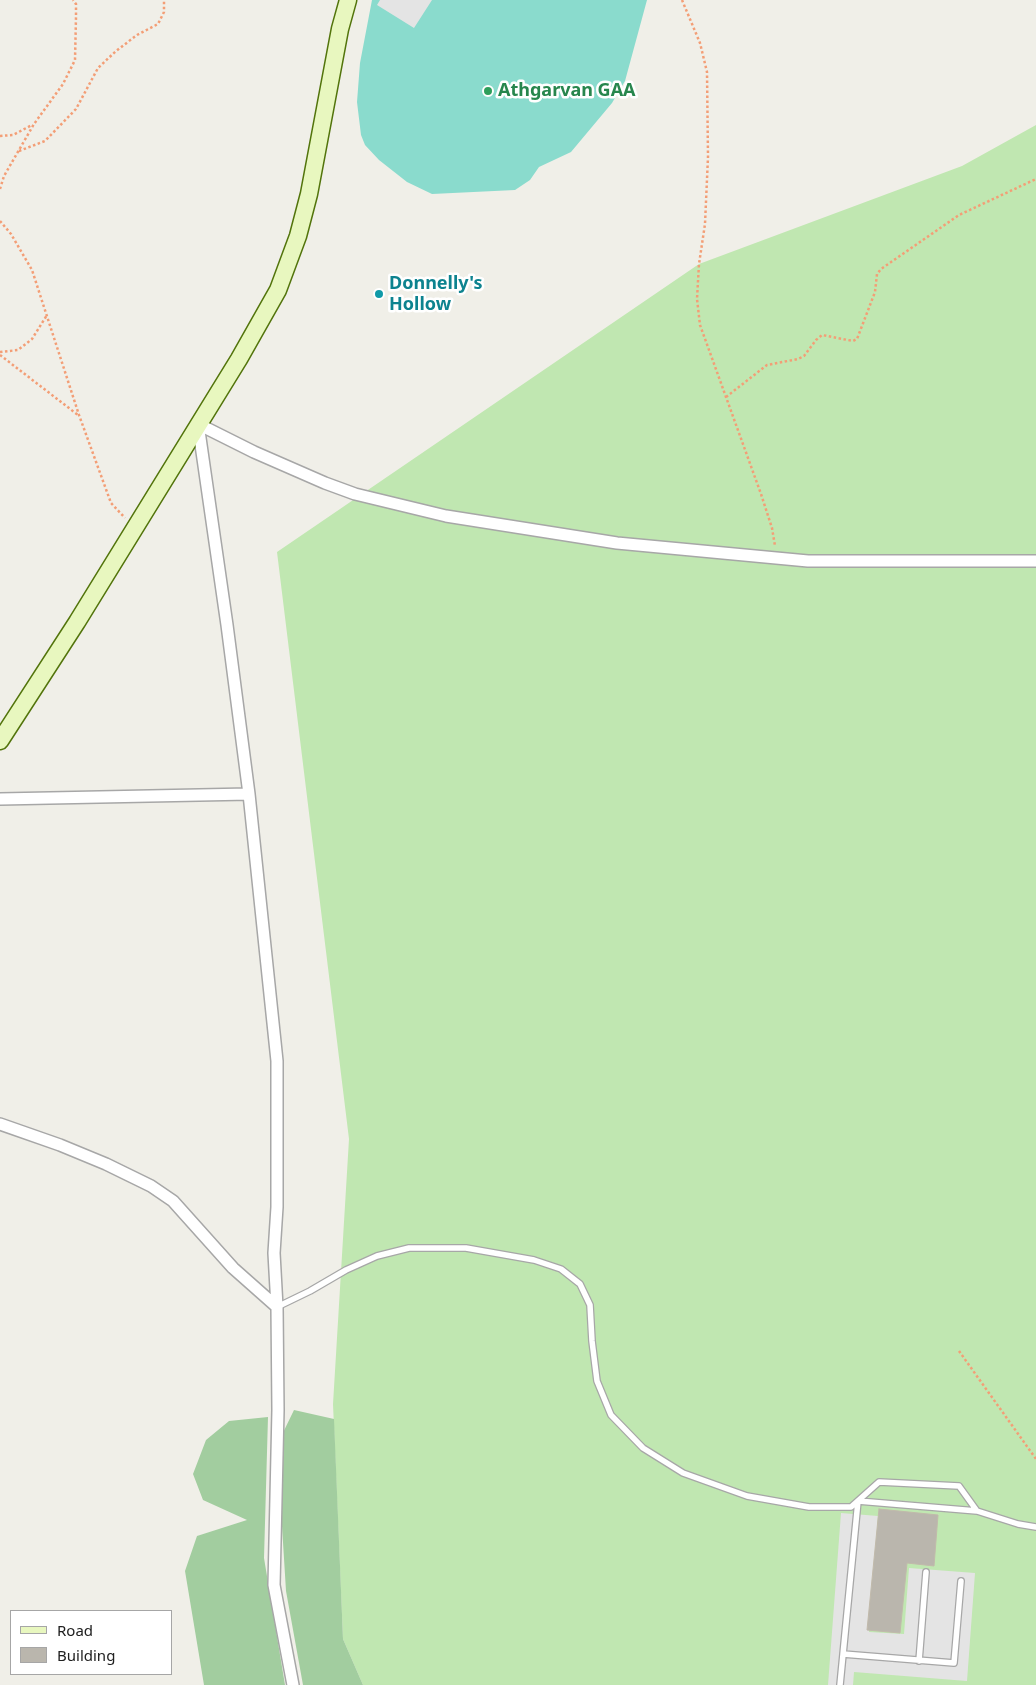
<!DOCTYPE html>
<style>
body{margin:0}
#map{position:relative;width:1036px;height:1685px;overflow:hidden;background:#f0efe8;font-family:"Noto Sans",sans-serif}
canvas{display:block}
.legend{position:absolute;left:10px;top:1610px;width:162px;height:65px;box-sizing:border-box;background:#fff;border:1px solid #a6a6a6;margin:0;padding:6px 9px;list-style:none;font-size:15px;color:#202020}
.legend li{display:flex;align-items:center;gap:10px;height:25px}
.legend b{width:25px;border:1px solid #a6a6a6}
</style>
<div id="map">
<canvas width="1036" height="1685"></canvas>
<ul class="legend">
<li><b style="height:6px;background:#e8f7bf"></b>Road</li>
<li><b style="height:14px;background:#bab6ad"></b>Building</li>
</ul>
</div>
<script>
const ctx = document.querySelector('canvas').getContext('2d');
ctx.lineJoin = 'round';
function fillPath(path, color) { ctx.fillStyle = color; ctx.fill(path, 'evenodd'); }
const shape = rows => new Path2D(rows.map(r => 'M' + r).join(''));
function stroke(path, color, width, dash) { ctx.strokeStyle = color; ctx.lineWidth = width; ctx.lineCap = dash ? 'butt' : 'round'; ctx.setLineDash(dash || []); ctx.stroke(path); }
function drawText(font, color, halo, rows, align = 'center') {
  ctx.font = font + ' "Noto Sans",sans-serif'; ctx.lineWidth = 5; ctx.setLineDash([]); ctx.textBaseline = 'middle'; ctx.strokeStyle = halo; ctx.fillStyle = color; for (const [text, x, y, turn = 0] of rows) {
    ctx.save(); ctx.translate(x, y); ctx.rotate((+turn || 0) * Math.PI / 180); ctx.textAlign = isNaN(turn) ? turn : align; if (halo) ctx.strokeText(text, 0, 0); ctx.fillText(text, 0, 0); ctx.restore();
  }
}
fillPath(shape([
 [1036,125,1036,1685,363,1685,343,1639,333,1404,349,1139,277,552,699,264,962,166]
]), '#c0e7b1');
fillPath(shape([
 [294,1410,334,1419,343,1639,363,1685,303,1685,286,1591,277,1445],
 [268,1417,264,1558,285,1685,204,1685,185,1571,197,1536,247,1520,203,1500,193,1474,206,1440,229,1421]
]), '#a2cd9f');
fillPath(shape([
 [372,0,647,0,625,81,612,103,571,152,539,167,530,180,515,190,432,194,407,182,379,160,365,145,361,135,357,102,360,63]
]), '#8adbcd');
fillPath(shape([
 [380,0,432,0,414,28,377,5],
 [841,1513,878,1516,869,1632,904,1634,909,1568,975,1573,967,1681,854,1672,853,1685,828,1685]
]), '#e4e4e4');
const building = shape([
 [879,1509,938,1515,934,1566,907,1563,900,1633,867,1630,879,1509]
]);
fillPath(building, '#bab6ad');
stroke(building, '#c1baab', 1);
const lane = shape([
 [277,1307,310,1291,346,1270,377,1256,409,1248,466,1248,534,1260,561,1269,580,1284,590,1305,592,1341,597,1381,611,1415,643,1448,683,1473,747,1496,809,1507,851,1507,879,1482,959,1486,977,1511,1018,1524,1036,1527],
 [843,1654,954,1663,961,1581],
 [919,1661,926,1572],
 [840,1685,858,1501,977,1511]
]);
const street = shape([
 [198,424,227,625,249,794,277,1061,277,1207,274,1253,277,1307,278,1410,274,1585,293,1685],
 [198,424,254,452,325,483,355,494,446,516,617,543,808,561,1036,561],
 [0,799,249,794],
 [0,1124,60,1145,106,1164,151,1186,173,1201,233,1268,277,1307]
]);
const secondary = shape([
 [0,741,77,622,239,359,278,290,298,236,309,194,340,29,348,0]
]);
stroke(lane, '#a7a7a7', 8);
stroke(street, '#a7a7a7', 14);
stroke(secondary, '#52740b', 19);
stroke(shape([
 [682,0,700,43,707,72,708,157,705,224,699,264,697,299,700,325,761,494,772,528,775,546],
 [0,136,13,135,32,125],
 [19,151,45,141,76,109,98,68,116,51,137,35,158,24,164,12,164,0],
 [0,189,4,176,34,124,63,84,75,60,76,17,76,4,73,0],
 [0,221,11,234,32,270,79,415,111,503,125,518],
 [0,352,18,350,32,339,47,315],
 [0,355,78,415],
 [726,397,767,365,798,359,804,356,816,340,822,335,853,341,857,339,875,292,877,274,881,269,959,215,1036,179],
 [959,1351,1036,1459]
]), '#f39e76', 2.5, [2.5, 2.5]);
stroke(lane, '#fff', 5.5);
stroke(street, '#fff', 11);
stroke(secondary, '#e8f7bf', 16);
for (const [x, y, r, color] of [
 [488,91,5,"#2e9e5b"],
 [379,294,5,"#0f9aa8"]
]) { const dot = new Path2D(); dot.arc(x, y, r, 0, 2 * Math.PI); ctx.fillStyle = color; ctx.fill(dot); stroke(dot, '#fff', 2); }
drawText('bold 18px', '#27864d', '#fff', [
 ["Athgarvan GAA",498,91]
], 'left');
drawText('bold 18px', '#0d838f', '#fff', [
 ["Donnelly's",389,284],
 ["Hollow",389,305]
], 'left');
</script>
